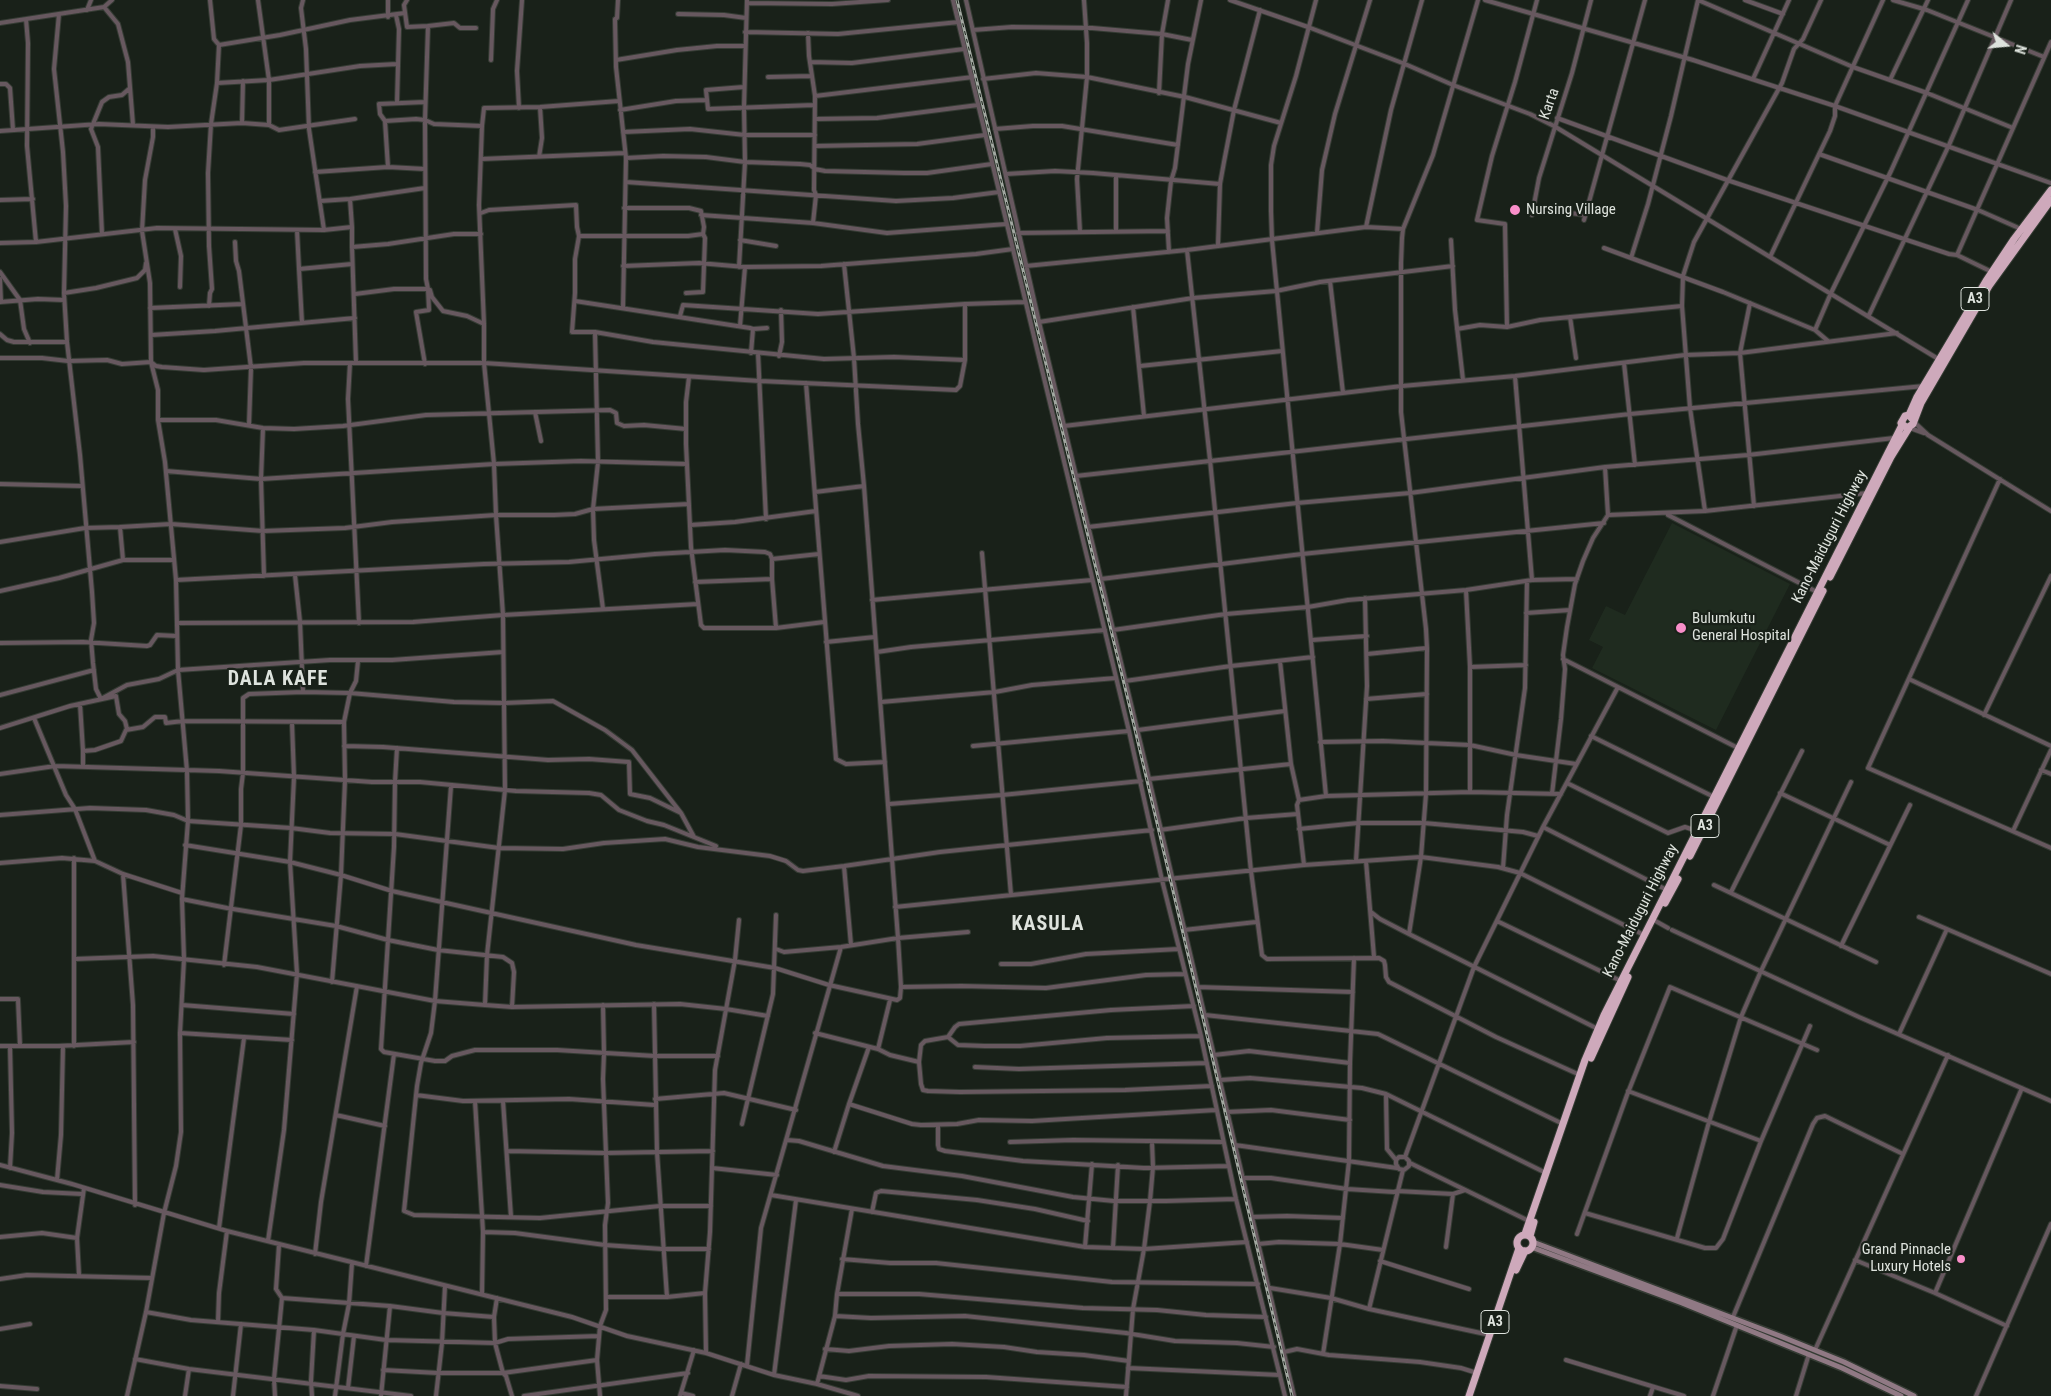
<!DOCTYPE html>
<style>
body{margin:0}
#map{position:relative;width:2051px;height:1396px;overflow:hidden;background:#192119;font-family:"Roboto Condensed",sans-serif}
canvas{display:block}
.north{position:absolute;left:1981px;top:20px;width:50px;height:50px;-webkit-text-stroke:4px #192119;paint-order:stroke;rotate:107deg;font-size:14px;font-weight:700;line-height:20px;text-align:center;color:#dee3dd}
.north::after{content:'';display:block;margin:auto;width:18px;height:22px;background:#dee3dd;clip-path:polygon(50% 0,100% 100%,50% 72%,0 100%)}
</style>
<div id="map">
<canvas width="2051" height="1396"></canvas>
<div class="north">N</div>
</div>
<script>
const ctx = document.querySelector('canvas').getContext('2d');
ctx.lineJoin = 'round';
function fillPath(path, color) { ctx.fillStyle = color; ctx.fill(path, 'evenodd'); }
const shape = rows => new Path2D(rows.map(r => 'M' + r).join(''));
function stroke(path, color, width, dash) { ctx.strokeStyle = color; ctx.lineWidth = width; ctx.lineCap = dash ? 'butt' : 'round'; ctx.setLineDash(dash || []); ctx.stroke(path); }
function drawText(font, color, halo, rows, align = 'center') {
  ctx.font = font + ' "Roboto Condensed",sans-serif'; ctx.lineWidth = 4.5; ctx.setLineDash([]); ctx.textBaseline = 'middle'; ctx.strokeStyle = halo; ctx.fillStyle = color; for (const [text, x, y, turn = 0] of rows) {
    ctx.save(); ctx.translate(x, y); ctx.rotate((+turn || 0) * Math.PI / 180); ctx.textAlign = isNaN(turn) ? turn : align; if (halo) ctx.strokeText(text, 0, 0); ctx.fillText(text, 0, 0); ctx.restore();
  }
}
fillPath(shape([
 [1672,523,1790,584,1716,730,1592,668,1603,647,1589,640,1606,606,1625,615]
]), '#1f2b1f');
const street = shape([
 [210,0,214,39,219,45],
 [303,0,301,8,306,49,309,129,324,230],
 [407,0,404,5,407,27,428,26,425,120,426,279,428,289],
 [618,0,617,18,615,19,616,67,626,158,623,308],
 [953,0,1129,731,1162,880,1201,1036,1236,1199,1285,1396],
 [966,0,1039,322,1149,779,1294,1396],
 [1230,0,1308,27,1405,64,1453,85,1530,114,1554,126,1940,360],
 [1316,0,1296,76,1274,146,1271,165,1271,211,1272,240,1326,796],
 [1485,0,1693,60,1835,106,2051,183],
 [1745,0,1783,14],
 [1893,0,1927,10,2044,57],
 [747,3,832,4,888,0],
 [104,7,118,24,128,62,133,125],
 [87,10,91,0],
 [59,14,54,69,63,152,66,206,64,293,67,342,80,455,92,592,94,623,91,640,93,663,96,689,101,699],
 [678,14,724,15,746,18],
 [396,15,399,29,397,103],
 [388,17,388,0],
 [26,19,28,43,27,146,36,242],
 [0,23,104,7,112,0],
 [428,26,454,23,460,28,476,28],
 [973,30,1012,27,1092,28,1162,34,1192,40],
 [745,32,838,34,959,22],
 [808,33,809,56,815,96,814,190,816,195,813,223],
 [491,60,493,9,497,0],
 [616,60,677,50,717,46,745,46],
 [810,62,852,63,964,49],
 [768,77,812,76],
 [983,79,1036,73,1087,77,1185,97,1281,123],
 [1753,79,1789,0],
 [1890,80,1928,0],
 [217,83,269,80,360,66,397,64],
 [0,84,6,84,10,88,13,130],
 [744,87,706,90,708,109,814,105],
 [1159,93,1162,34,1168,0],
 [815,96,973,77],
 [519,108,517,71,522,0],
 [620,110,676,101,707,100],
 [1557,118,1727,180,1949,254,1957,255,1992,272],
 [815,119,877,118,978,105],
 [385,121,416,119,425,120,434,124,482,126,484,108,540,107,619,101],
 [242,123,243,81],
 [269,125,279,130,355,119],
 [482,126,479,205,484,324,484,363,494,464,496,515,503,615,505,790,487,955,485,1005],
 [995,129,1033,126,1062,126,1178,145],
 [0,131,99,124,168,127,242,123,269,125,269,80,258,0],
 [623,132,690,129,745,135,815,135],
 [815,146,917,144,985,135],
 [1819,154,1978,210,2021,229],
 [539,157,542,138,540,107],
 [626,158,663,156,706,157,745,162,800,164,810,165,815,169,825,171,904,173,927,173,992,164],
 [481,159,625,153],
 [388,167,385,121,380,114,379,104,425,102],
 [315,172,388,167,425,169],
 [1006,174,1055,171,1093,173,1220,184],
 [1116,175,1116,230],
 [626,182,896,201,953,198,999,192],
 [350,199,352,227],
 [0,200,33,199],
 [320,201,350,199,425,188],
 [1534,208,1585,215],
 [481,213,489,210,576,205,577,227,579,236,575,259,575,293,572,332,595,332,653,342,824,359,894,357,965,360],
 [701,215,813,223,887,233,1007,224],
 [1532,215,1539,178,1572,73,1591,0],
 [1584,220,1645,0],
 [1366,227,1391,110,1422,0],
 [175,229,181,256,180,287],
 [297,230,299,269],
 [1080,232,1077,179,1087,77,1087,43,1084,0],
 [1018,233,1168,231],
 [1317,233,1322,170,1335,114,1370,0],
 [102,234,98,147,91,129,102,102,109,97,122,95,130,88],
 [579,236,688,236,703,234,704,227,701,211,689,208,624,208],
 [740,240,776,246],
 [1451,240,1455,310,1463,380],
 [235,242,236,261,239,271,251,368,249,425],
 [0,243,36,242,157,228,324,230,352,227,352,247,388,244,454,234,481,234],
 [1218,245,1220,184,1224,162,1234,110,1260,10],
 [352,247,356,363],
 [1604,248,1723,292,1815,330,1828,341],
 [1187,250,1210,460,1251,871,1262,955,1267,959,1379,958,1384,961,1385,965,1386,977,1389,982,1496,1037,1580,1075],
 [1169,252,1167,218,1171,181,1175,168,1188,64,1201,0],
 [1957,255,2051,42],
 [1770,257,1830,131,1835,116,1835,106,1883,0],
 [1631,258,1648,204,1671,116,1698,0,1853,67,1927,93,2013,128],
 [623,266,699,263,745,267,821,266,976,254,1013,249],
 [1026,266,1187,250,1366,227,1403,229],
 [739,267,745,162,744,107,747,0],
 [0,272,20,300,24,329,30,343],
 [0,279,1,302],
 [1330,281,1343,393],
 [430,290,432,297,443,311,467,316,484,324],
 [64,293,96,288,137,278,145,270,146,263],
 [686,293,703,292,705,238,703,234],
 [355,294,394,289,428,289,429,310,416,312,425,364],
 [575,301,750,328,753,329,751,353],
 [0,302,38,299,64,300],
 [1750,303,1740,353,1754,506],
 [209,306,210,293,212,289,209,246,208,173,211,124,217,83,219,45,280,35,350,20,405,13],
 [1133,307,1144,416],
 [150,308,243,304],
 [1869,315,1949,145,2011,0],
 [680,316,683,305,818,314,965,304,1025,302],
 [1570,317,1576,358],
 [1039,322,1193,298,1276,291,1320,282,1453,266],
 [302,323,299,269,352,264],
 [740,326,745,267],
 [1507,327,1505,224,1477,220,1492,156,1515,82,1537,0],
 [753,329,767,328],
 [1457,329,1480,325,1507,327,1540,320,1682,306],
 [1815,330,1831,293,1891,171,1968,0],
 [595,332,598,462,593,509,594,540,603,609],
 [0,334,7,340,14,342,67,342],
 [151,335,215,331,355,318],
 [758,353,766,519],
 [779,356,782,342,781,310],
 [0,358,42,358,68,361,107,360,122,364,151,362,156,366,162,367,204,370,304,363,484,363,760,381,956,390,960,386,965,360,965,304],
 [350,363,348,399,359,623],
 [1624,363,1635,465],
 [1140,366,1282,351],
 [1515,376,1532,580],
 [689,377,686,402,686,444,691,547,701,625,704,628,776,628,824,622],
 [806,383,836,759,846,764,885,762],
 [535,412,541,441],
 [158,420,216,420,263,428,294,429,343,426,426,415,610,410,616,413,617,423,624,426,644,425,686,429],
 [1914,422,1928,435,2051,511],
 [1064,426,1402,386,1515,376,1685,355,1740,353,1897,333],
 [263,428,261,479,264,576],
 [1910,428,1924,433],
 [166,471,261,479,494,464,581,461,687,464],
 [1076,476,1630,414,1924,386],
 [2000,479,1868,768,2051,848],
 [0,484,82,486],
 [815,492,864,486],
 [1705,511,1690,408,1682,306,1683,276,1694,242,1782,83,1794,49,1803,39,1821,0],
 [1608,515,1705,511,1867,493],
 [1668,515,1817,592],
 [690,525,735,522,816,511],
 [120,527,171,524,263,531,345,528,392,522,496,515,554,515,575,514,593,509,689,504],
 [1088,527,1297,503,1410,493,1605,467,1748,455,1894,438],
 [0,542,85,528,120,527,123,560],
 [982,553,1011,895],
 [772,559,819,554],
 [295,575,300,622,303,692],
 [1101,579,1302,554,1604,523],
 [176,580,484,564,569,562,655,554,725,550,765,552,770,554,772,559,772,579,776,628],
 [695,582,772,579],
 [1466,590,1470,667,1470,792],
 [0,591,59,578,123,560,174,560],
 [872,600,1092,580],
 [1526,613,1570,610],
 [177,623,413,622,503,615,698,604],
 [1113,630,1226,614,1308,607,1348,600,1466,590,1532,580,1577,579],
 [1312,640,1367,636],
 [826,642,875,637],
 [0,643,83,642,147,646,150,645,157,635,177,636],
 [877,652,911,647,1105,630],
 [1367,654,1427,648],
 [1563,659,1738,748],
 [1280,661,1291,764,1299,800,1297,805,1304,865],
 [1470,667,1526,665],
 [1909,679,2051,746],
 [1125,681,1231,666,1313,657],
 [0,695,94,670],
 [101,699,127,685,159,679,178,670,330,660,392,660,503,652],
 [1366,699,1427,694],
 [881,702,995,692,1032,685,1116,678],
 [80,704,83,751],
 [1984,715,2051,576],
 [34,718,66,795,75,809,95,861],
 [0,728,70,706,116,696,119,714,125,721,127,729],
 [1138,730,1285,711],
 [1591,736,1714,797],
 [1320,742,1383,741,1470,745,1516,755,1576,764],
 [344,746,383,747,548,760,589,759,629,762,630,794,650,798,681,813,694,837],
 [973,746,1129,731],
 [397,748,395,782,394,847,381,1049,384,1052,435,1061,445,1061,452,1056,475,1050,557,1050,655,1056,718,1056],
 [83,767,83,751,95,750,121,741,126,730,143,727,155,717,165,717,166,723,183,721,344,722],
 [2041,770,2051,774],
 [0,774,55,766,219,771,372,782,420,782,516,791,589,793,601,795,619,810,647,821,664,825,716,846],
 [1149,779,1291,764],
 [1567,783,1668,833,1685,827,1697,831],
 [451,786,435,1001,431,1033,421,1063,417,1086,404,1211,414,1215,540,1218,660,1206,711,1206],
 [1780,793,1890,845],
 [1552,794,1561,719,1565,669,1563,655,1567,627,1575,584,1583,561,1593,538,1608,515,1605,467],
 [1299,800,1326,796,1470,792,1561,794],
 [889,804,1002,795,1141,781],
 [0,815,90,808,146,810,174,815,188,821,291,828,330,833,395,834,499,848,563,849,604,843,665,839,698,847,770,856,786,861,798,870,803,871,844,866,940,852,1152,830],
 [1543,827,1667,890],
 [1299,829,1358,823,1424,823,1523,832,1538,836],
 [1160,830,1246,818,1298,814],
 [2013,831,2051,750],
 [185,845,290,862,341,875,392,891,636,945,775,968,829,985,897,1000,900,998,901,987,898,938,864,486,858,424,854,358,844,264],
 [1356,861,1367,686,1365,598],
 [1366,861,1374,957],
 [0,863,62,858,95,861,123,874,182,893],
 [844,866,851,945],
 [1503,868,1507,815,1525,688,1527,581],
 [123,874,133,1005,135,1205],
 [1714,885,1876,962],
 [1731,892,1802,751],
 [182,899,227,908,336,926,388,940,438,950,503,957,512,963,514,972,512,1007],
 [895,907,1304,865,1421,857,1498,867,1520,873,1644,935],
 [1371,912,1380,919,1409,934,1598,1029],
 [1919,917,2051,974],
 [1652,919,1668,928],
 [1497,921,1621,981],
 [1184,930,1256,922],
 [1672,930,1859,1017,2051,1101],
 [1409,934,1421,857,1426,794,1427,648,1426,629,1401,412,1401,263,1402,238,1403,229,1433,155,1478,0],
 [1841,946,1910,805],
 [776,949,784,952,841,947,898,938,968,932],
 [75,959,153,956,257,967,435,1001,485,1005,512,1007,680,1004,726,1009,768,1016],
 [1001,964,1031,964,1086,954,1179,949],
 [224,965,241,825,241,789,243,773,243,698,249,694,303,692,350,693,454,702,504,703,553,701,605,730,632,750,681,813],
 [332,982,341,875,345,780,344,722,350,693,356,681,358,661],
 [901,987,961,986,1046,988,1146,975,1185,974],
 [1197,987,1353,992],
 [0,999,18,999,20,1046],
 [654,1004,657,1152,667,1297],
 [182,1005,294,1014],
 [1194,1006,1111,1010,959,1024,955,1027,948,1037,925,1041,921,1045,919,1062,921,1084,923,1090,928,1091,960,1092,1125,1090,1212,1086],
 [1205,1015,1378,1034,1563,1124],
 [180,1033,292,1040],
 [815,1033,878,1049,890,1055,919,1062],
 [1899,1034,1947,929],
 [948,1037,958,1045,985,1046,1020,1046,1107,1038,1201,1036],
 [0,1046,58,1046,134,1042],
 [10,1046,12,1133,10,1168],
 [74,1046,74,858],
 [878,1049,890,1000],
 [1214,1055,1249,1051,1350,1063],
 [975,1067,1019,1069,1207,1063],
 [1220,1080,1250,1078,1362,1088,1386,1094,1546,1173],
 [1628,1091,1761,1141],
 [1386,1094,1387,1149,1396,1160,1396,1164,1399,1169,1404,1170,1409,1166,1409,1161,1405,1157,1399,1157,1396,1160],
 [416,1095,463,1101,569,1099,655,1105],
 [655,1099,724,1093,796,1110],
 [475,1101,483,1232,482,1294],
 [503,1101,511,1217],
 [849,1104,912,1124,921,1125,957,1124,979,1120,1032,1121,1216,1110],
 [1226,1112,1271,1110,1350,1120],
 [336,1115,385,1126],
 [742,1124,773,994,776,915],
 [938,1125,938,1145,939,1149,945,1151,1023,1161,1077,1164,1144,1168,1229,1166],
 [787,1140,799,1141,883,1166,962,1176,1073,1197,1114,1201,1166,1201,1236,1199],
 [1010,1142,1073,1140,1223,1142],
 [1235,1145,1397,1168],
 [507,1151,605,1153,713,1151],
 [834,1152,849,1104,869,1047],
 [1405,1157,1474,967,1543,827,1618,687],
 [1410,1163,1529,1221],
 [0,1165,72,1184,227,1231,572,1317,627,1336,706,1353,774,1375,817,1384,858,1396],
 [712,1168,777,1175],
 [1242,1178,1271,1178,1347,1189,1394,1192,1397,1191,1453,1194,1465,1190],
 [57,1180,61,1135,63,1046],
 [0,1185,43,1192,82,1194],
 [771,1195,1085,1247,1144,1249,1247,1242],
 [872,1212,876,1193,881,1191,977,1200,1035,1209,1088,1221],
 [1585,1213,1705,1248,1716,1248,1723,1239,1761,1141,1810,1026],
 [1251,1217,1287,1216,1343,1218],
 [219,1228,244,1038],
 [483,1232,515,1233,605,1245,662,1249,709,1249],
 [1577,1234,1627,1095,1670,987,1817,1050],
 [0,1237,42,1233,77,1238],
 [1677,1238,1709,1122,1741,1017,1761,971,1851,782],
 [268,1241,284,1130,297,974,290,862,294,777,292,723],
 [1258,1244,1279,1242,1340,1244,1383,1250],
 [1085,1247,1092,1164],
 [1446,1247,1453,1194],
 [1113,1248,1118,1165],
 [315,1254,321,1202,357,986],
 [842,1259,890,1263,936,1263,1112,1282,1258,1284],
 [1855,1260,1935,1293,2007,1326],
 [1380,1261,1469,1289],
 [366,1266,394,1054],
 [79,1275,77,1238,84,1188],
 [0,1279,27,1275,152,1278],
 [1270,1288,1331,1298,1369,1309,1490,1335],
 [1935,1293,2022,1088],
 [837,1294,919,1294,1083,1308,1157,1310,1206,1315,1266,1317],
 [606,1297,667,1297,705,1293],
 [282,1298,390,1306,443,1313,494,1317],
 [497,1298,494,1317,495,1343,503,1373,506,1376,512,1396],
 [1369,1309,1403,1170],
 [146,1312,191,1320,314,1330,386,1340,495,1343,508,1339,599,1336],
 [835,1316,871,1318,965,1316,1126,1333,1175,1341,1237,1343,1274,1347],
 [1733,1317,1813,1124,1817,1118,1825,1116,1903,1154],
 [218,1322,219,1293,227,1231],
 [0,1329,30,1324],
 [825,1349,849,1351,889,1346,952,1344,1004,1347,1037,1352,1084,1355,1129,1361],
 [1815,1350,1948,1055],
 [1284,1352,1297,1349,1329,1355,1420,1362,1461,1368,1477,1373],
 [706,1353,705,1293,710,1232,715,1070,735,960,739,920],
 [1323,1354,1340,1244,1349,1161,1350,1063,1354,958],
 [135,1359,189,1369,411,1396],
 [1566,1360,1684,1396],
 [747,1365,761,1228,841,947],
 [1128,1368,1280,1375],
 [383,1370,438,1373,503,1373,597,1360],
 [774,1375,796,1200],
 [819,1376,846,1380,869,1376,986,1377,1127,1387],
 [817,1384,835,1316,837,1294,852,1209],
 [0,1386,37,1389],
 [348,1388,354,1336],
 [681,1393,693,1396],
 [127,1396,146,1312,164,1213,176,1166,181,1132,180,1033,184,959,182,899,188,821,187,771,178,670,176,580,165,462,158,420,158,390,151,362,150,283,142,231,145,180,153,137,153,127],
 [185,1396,189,1369],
 [233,1396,241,1324],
 [275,1396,274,1379,282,1298,276,1289,279,1245],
 [312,1396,311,1381,314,1330],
 [335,1396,343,1334,349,1304,352,1263],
 [381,1396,390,1306],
 [436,1396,442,1343,445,1286],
 [524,1396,688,1373],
 [600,1396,597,1360,600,1326,606,1310,605,1225,608,1203,603,1079,604,1053,603,1005],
 [680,1396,694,1350],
 [732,1396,741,1364],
 [1126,1396,1133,1309,1144,1249,1150,1201,1153,1167,1152,1142],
 [1650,1396,1653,1387],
 [1713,1396,1737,1325],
 [1796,1396,1809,1354],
 [1976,1396,2051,1224]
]);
const secondary = shape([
 [1533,1242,1780,1336,1844,1362,1914,1396],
 [1531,1247,1682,1303,1842,1368,1901,1396]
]);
const highway = shape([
 [1909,415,1917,397,1986,281,2014,239,2051,190],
 [1913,420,1909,415,1905,416,1901,423,1907,428,1913,424,1921,403,1989,286,2051,200],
 [1830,577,1891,457,1909,428],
 [1690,856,1823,591],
 [1665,903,1678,879],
 [1591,1058,1628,977],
 [1525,1234,1585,1060,1604,1015,1902,425],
 '1517 1243a8 8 0 1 1 16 0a8 8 0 1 1-16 0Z',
 [1530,1236,1534,1222],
 [1516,1270,1525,1251],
 [1469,1396,1519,1248]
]);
stroke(street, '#353c34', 6);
stroke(secondary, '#353c34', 8);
stroke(highway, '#353c34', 9);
stroke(street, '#67585f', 4);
stroke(secondary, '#907984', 5);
stroke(highway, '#cea9bb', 7);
const rail = shape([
 [957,0,1128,700,1292,1396]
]);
stroke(rail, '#a2a8a1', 3);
stroke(rail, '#192119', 1, [4]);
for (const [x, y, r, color] of [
 [1515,210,6,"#f98fc9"],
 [1681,628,6,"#f98fc9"],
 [1961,1259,5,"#f98fc9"]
]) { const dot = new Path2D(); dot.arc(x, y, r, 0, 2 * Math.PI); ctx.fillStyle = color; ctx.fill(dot); stroke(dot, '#192119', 2); }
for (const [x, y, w] of [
 [1975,299,28],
 [1705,826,28],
 [1495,1322,28]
]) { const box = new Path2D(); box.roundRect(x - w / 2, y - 11.5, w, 23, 4); ctx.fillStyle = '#192119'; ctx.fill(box); stroke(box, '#dee3dd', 1); }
drawText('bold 14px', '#dee3dd', null, [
 ["A3",1975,299],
 ["A3",1705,826],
 ["A3",1495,1322]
]);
drawText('15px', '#dee3dd', '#192119', [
 ["Karta",1550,104,-71],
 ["Kano-Maiduguri Highway",1830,537,-63],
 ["Kano-Maiduguri Highway",1641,911,-63]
]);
drawText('15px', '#dee3dd', '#192119', [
 ["Nursing Village",1526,210],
 ["Bulumkutu",1692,619],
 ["General Hospital",1692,636],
 ["Grand Pinnacle",1951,1250,"right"],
 ["Luxury Hotels",1951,1267,"right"]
], 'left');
ctx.letterSpacing = '1px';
drawText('bold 20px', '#dee3dd', '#192119', [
 ["DALA KAFE",278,680],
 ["KASULA",1048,925]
]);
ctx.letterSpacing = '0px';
</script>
